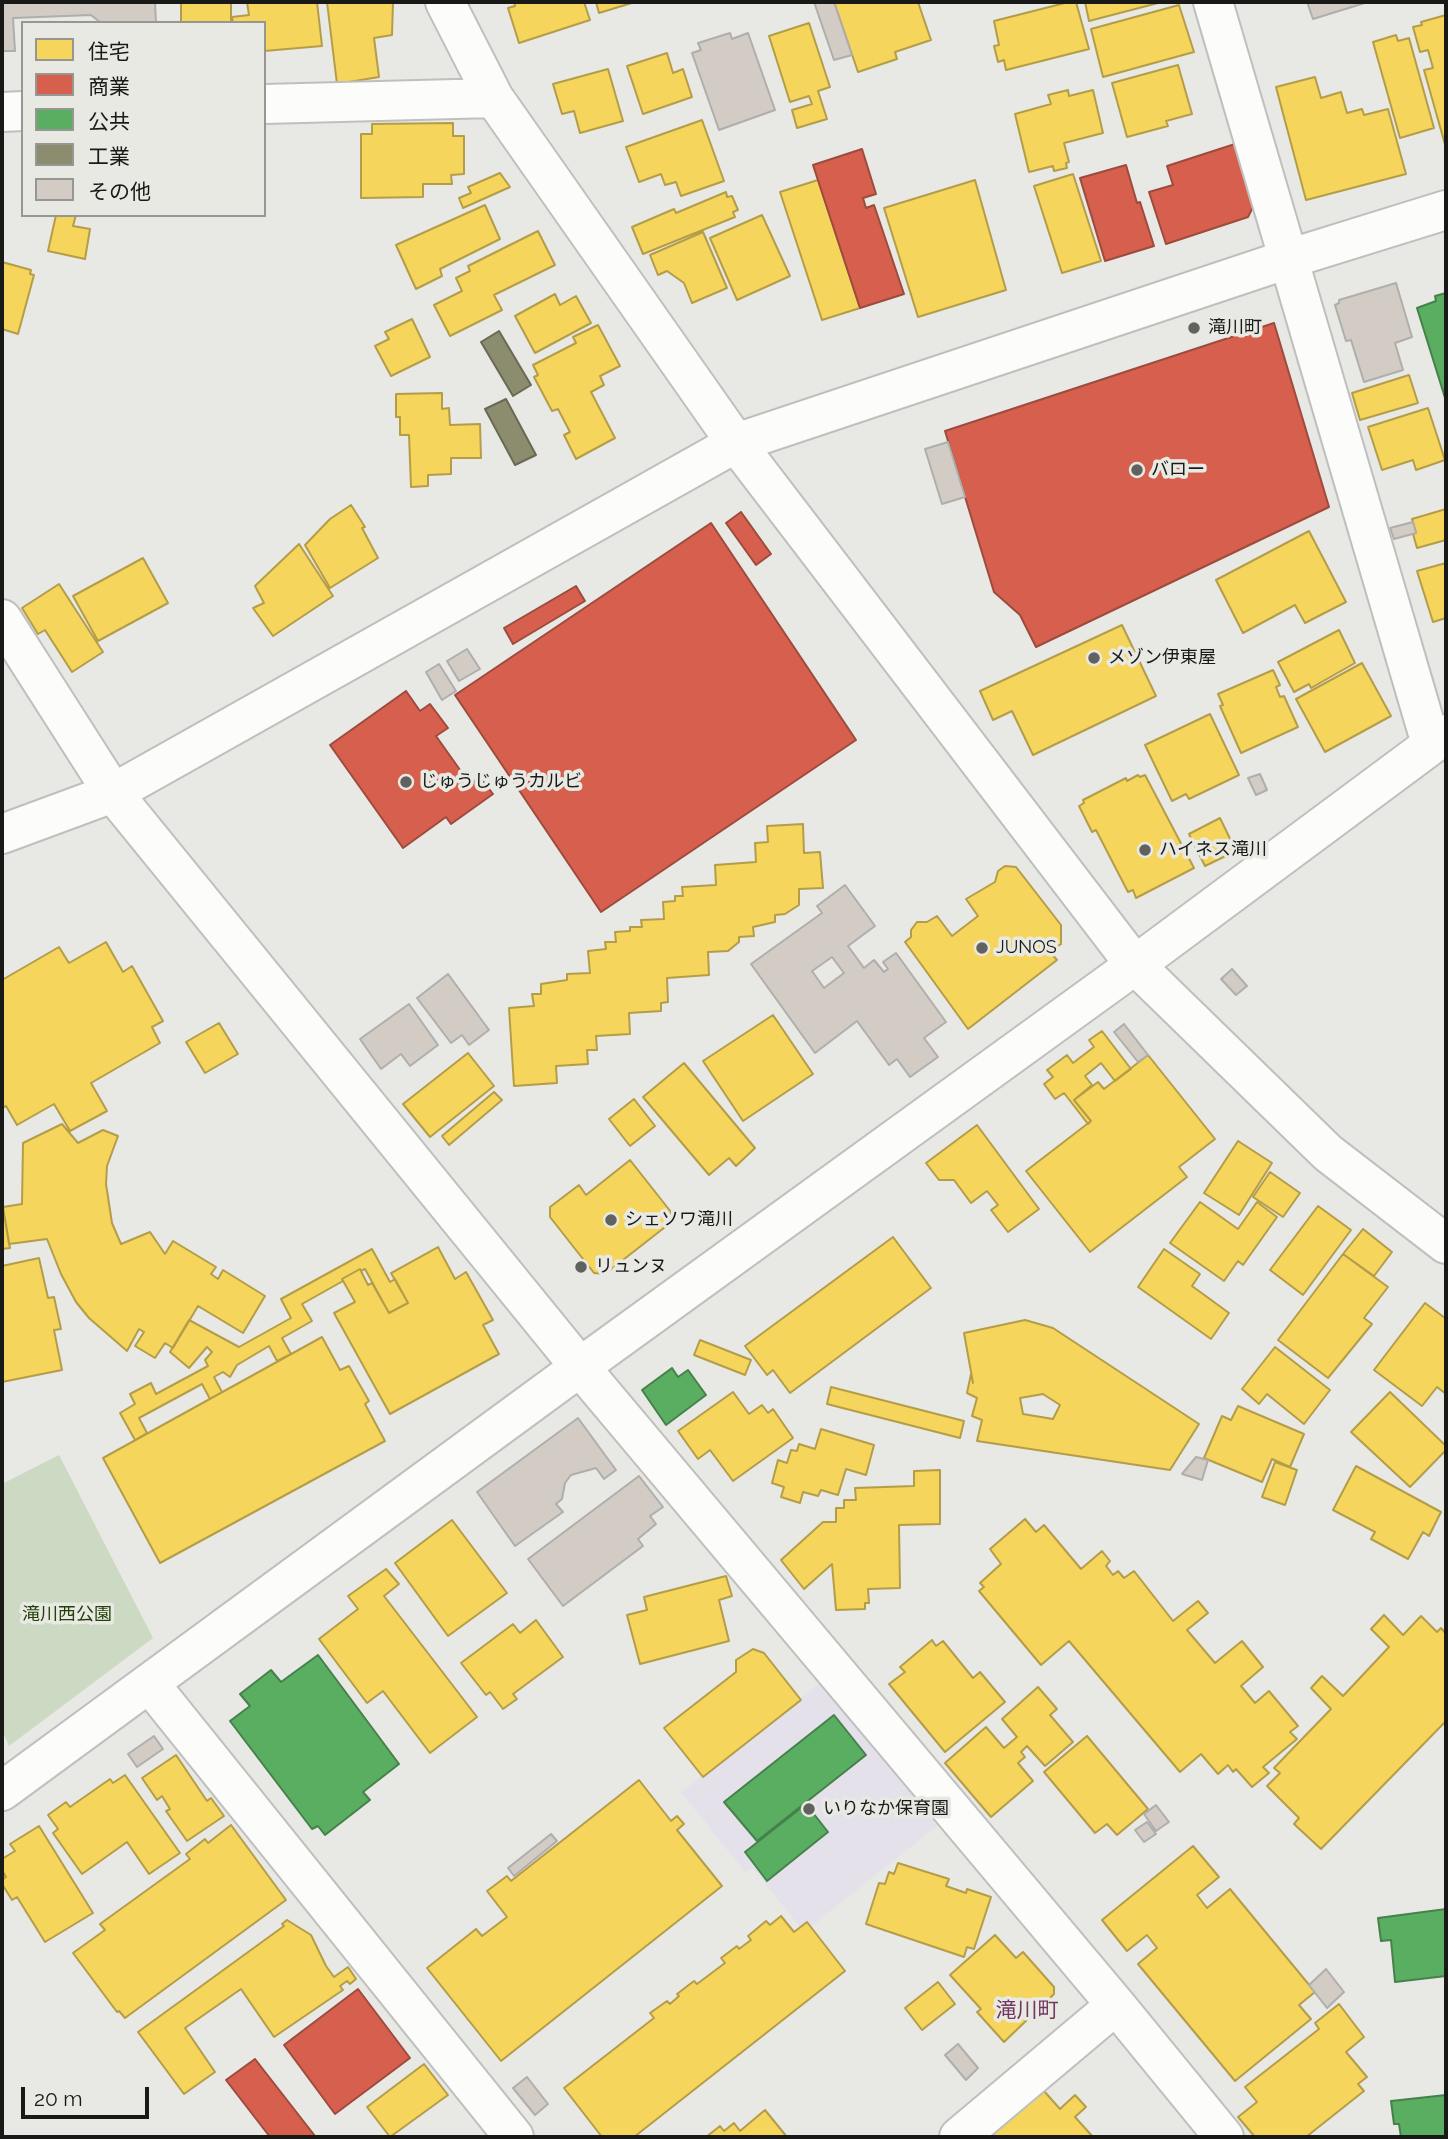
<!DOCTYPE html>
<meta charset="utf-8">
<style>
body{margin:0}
#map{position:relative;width:1448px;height:2139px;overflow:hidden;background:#e8e8e5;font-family:Raleway,"Noto Sans JP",sans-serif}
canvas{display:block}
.frame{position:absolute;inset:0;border:4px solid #191918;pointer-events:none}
.legend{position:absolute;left:21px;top:21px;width:245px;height:196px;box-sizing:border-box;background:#e9e9e4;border:2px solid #969692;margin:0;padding:9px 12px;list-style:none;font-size:21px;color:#191918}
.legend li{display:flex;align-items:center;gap:14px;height:35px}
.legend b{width:35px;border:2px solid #969692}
.scale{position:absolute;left:21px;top:2087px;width:128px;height:32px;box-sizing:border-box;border:4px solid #191918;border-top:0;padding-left:9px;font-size:21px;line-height:24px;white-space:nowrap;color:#191918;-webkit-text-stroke:5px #e9e9e4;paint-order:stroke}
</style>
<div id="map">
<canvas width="1448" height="2139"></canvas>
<div class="frame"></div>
<ul class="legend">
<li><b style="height:19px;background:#f6d55c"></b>住宅</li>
<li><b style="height:19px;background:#d6604d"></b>商業</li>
<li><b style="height:19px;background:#5aae61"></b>公共</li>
<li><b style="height:19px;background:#8c8c6e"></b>工業</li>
<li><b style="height:19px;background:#d3ccc5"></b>その他</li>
</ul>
<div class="scale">20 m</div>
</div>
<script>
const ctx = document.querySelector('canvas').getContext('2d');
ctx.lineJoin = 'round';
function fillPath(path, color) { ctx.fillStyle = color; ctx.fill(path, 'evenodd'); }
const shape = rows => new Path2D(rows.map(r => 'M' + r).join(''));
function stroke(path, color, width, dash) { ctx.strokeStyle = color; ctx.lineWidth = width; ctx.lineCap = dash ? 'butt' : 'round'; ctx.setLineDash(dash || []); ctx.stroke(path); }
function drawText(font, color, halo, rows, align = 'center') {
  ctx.font = font + ' Raleway,"Noto Sans JP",sans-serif'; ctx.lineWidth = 7; ctx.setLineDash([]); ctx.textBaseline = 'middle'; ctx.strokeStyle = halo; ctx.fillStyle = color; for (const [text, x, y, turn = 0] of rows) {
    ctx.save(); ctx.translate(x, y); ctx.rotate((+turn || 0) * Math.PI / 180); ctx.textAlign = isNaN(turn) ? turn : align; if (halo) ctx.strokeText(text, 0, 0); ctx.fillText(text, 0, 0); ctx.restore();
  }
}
fillPath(shape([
 [821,1682,937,1826,804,1932,753,1868,746,1873,681,1792]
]), '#e4e1eb');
fillPath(shape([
 [59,1455,153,1638,9,1746,2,1730,2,1484]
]), '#ccd9c3');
const homes = shape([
 [181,2,231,2,231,23,181,23,181,2],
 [247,2,317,2,322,46,264,51,264,23,233,23,232,17,249,15,247,2],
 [327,2,393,2,392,35,374,38,379,77,337,84,327,2],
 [514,2,584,2,590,20,519,43,508,8,515,6,514,2],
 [596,2,635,2,599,13,596,2],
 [834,2,918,2,931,40,895,52,897,59,858,72,834,2],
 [1069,2,1076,2,1089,49,1006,70,1004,60,998,62,994,46,999,45,994,21,1069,2],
 [1085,2,1162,2,1089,21,1085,2],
 [1179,5,1194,52,1103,77,1091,29,1179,5],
 [1446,15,1446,148,1424,70,1433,68,1428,50,1420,52,1413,27,1422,25,1421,22,1446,15],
 [809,23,830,87,818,91,827,119,797,128,792,110,812,104,809,96,790,102,769,36,809,23],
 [1396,35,1398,41,1409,38,1434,128,1400,138,1373,42,1396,35],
 [667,53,673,73,683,69,692,97,643,114,627,66,667,53],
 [1178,65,1192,114,1166,121,1168,126,1127,137,1112,83,1178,65],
 [608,69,623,121,580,133,574,111,562,114,553,84,608,69],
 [1315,77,1321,98,1341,92,1347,113,1362,109,1364,115,1388,109,1406,174,1306,200,1276,87,1315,77],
 [1068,90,1069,96,1093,90,1103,133,1064,143,1069,162,1066,163,1067,168,1054,171,1053,166,1029,172,1015,114,1051,104,1048,95,1068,90],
 [702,120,724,181,681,196,676,182,665,185,661,174,639,182,626,147,702,120],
 [453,123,453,136,464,136,464,174,451,175,452,184,423,184,423,197,361,198,361,134,372,134,372,124,453,123],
 [500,173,510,187,463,208,459,198,471,193,468,187,500,173],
 [1073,174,1101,261,1062,273,1034,186,1073,174],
 [818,180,860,308,822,320,780,192,818,180],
 [975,180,1006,290,918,317,884,208,975,180],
 [726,192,727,197,732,196,738,210,733,212,735,217,643,254,632,227,674,209,676,213,726,192],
 [485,205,500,239,440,269,442,276,416,289,396,245,485,205],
 [56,215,76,215,73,226,90,229,85,259,48,251,56,215],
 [762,215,790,276,737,300,710,238,762,215],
 [538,231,555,265,494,295,502,310,450,336,434,305,462,291,456,278,470,271,468,266,538,231],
 [703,232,727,288,692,303,684,283,667,271,658,275,650,255,703,232],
 [2,262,31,270,30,274,34,275,18,334,2,329,2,262],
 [555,294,560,305,576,296,591,323,535,353,515,316,555,294],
 [412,319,430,357,391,376,375,346,389,339,385,332,412,319],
 [598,325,620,366,600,376,604,385,591,392,615,438,576,459,564,435,570,432,558,409,552,411,534,377,538,375,533,365,576,343,573,337,598,325],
 [1409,375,1418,403,1360,420,1352,393,1409,375],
 [442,393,442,409,449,408,450,425,480,424,481,458,451,458,451,474,428,475,428,486,411,487,409,435,400,435,400,417,396,417,396,394,442,393],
 [1428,408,1445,460,1416,470,1413,460,1382,470,1368,427,1428,408],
 [351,505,365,527,362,528,378,558,330,588,305,545,330,519,351,505],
 [1446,509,1446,540,1417,548,1413,534,1416,533,1412,519,1446,509],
 [1309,531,1346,602,1305,623,1295,605,1243,633,1216,580,1309,531],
 [299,544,333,596,273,636,253,608,264,603,255,586,299,544],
 [143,558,168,603,98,641,73,596,143,558],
 [1446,563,1446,618,1433,622,1417,571,1446,563],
 [59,584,103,652,72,672,45,630,38,634,22,608,59,584],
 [1122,625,1156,696,1033,755,1012,711,993,720,980,691,1122,625],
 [1339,630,1355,663,1311,688,1309,684,1294,692,1278,662,1339,630],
 [1362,663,1391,716,1325,752,1296,699,1362,663],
 [1273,670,1280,685,1276,687,1280,697,1284,696,1298,727,1241,753,1220,706,1223,705,1218,694,1273,670],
 [1210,714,1239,775,1189,799,1186,794,1172,801,1145,745,1210,714],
 [1138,775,1140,777,1145,775,1194,868,1136,898,1133,890,1128,892,1096,830,1092,832,1079,806,1084,803,1083,800,1126,778,1127,781,1138,775],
 [1220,818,1236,851,1205,866,1189,834,1220,818],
 [803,824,804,853,820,852,823,888,799,889,799,905,785,914,775,915,775,922,753,927,754,936,739,937,739,942,728,951,708,952,709,975,667,978,668,1002,661,1003,661,1011,629,1013,630,1034,596,1036,597,1050,587,1050,588,1064,556,1066,557,1083,514,1086,509,1008,534,1006,532,994,541,994,541,984,567,980,567,974,590,973,588,951,606,949,605,942,616,942,615,932,630,931,630,927,642,927,641,920,664,919,663,902,675,901,675,896,683,896,682,887,716,885,715,865,756,862,755,843,768,842,767,826,803,824],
 [1005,866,1016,867,1061,925,1061,944,1050,952,1057,960,968,1029,905,942,911,937,911,930,917,922,927,922,937,916,952,936,978,916,966,899,995,882,998,871,1005,866],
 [106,942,123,972,132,966,163,1021,152,1027,160,1043,91,1083,107,1111,70,1131,54,1104,17,1125,6,1106,2,1108,2,980,59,947,69,963,106,942],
 [773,1015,813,1074,743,1121,703,1061,773,1015],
 [219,1023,238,1054,205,1073,186,1042,219,1023],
 [1102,1031,1131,1069,1115,1081,1101,1063,1085,1076,1092,1085,1074,1100,1091,1121,1088,1124,1064,1093,1055,1099,1044,1084,1053,1077,1047,1070,1067,1055,1073,1063,1094,1047,1089,1040,1102,1031],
 [468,1053,494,1086,430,1137,403,1104,468,1053],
 [1148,1055,1215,1139,1179,1167,1187,1177,1090,1252,1026,1171,1091,1121,1074,1100,1098,1082,1104,1089,1148,1055],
 [684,1063,755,1148,736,1166,729,1158,709,1175,643,1097,684,1063],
 [494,1092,502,1100,449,1145,442,1136,494,1092],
 [634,1099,655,1126,630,1146,609,1119,634,1099],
 [62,1124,78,1143,103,1130,118,1136,107,1166,106,1184,112,1223,121,1244,150,1232,165,1254,173,1241,216,1267,211,1274,218,1279,223,1270,265,1296,243,1333,198,1306,173,1348,165,1343,155,1358,135,1346,144,1332,139,1329,127,1351,89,1318,76,1302,61,1274,47,1239,9,1244,3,1207,22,1204,23,1143,62,1124],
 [977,1125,1039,1209,1008,1232,991,1210,998,1205,987,1191,971,1203,954,1180,939,1180,926,1163,977,1125],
 [1238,1141,1272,1163,1239,1215,1204,1193,1238,1141],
 [630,1160,671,1212,669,1224,605,1274,594,1273,550,1217,550,1207,579,1185,586,1195,630,1160],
 [1270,1172,1300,1193,1283,1217,1253,1197,1270,1172],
 [1200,1202,1238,1229,1257,1202,1277,1217,1243,1265,1238,1261,1224,1281,1170,1243,1200,1202],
 [1318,1206,1351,1230,1303,1295,1270,1270,1318,1206],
 [2,1219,5,1219,10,1248,2,1249,2,1219],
 [1363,1229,1392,1252,1374,1276,1343,1254,1363,1229],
 [893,1237,931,1288,790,1393,773,1370,767,1375,745,1346,893,1237],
 [438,1247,455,1279,466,1272,493,1320,483,1325,499,1354,390,1414,334,1313,355,1302,342,1279,360,1269,368,1285,372,1283,389,1313,408,1303,391,1273,438,1247],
 [372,1249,390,1282,395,1279,408,1303,389,1313,365,1269,361,1271,360,1269,342,1279,343,1281,302,1304,312,1321,282,1338,291,1354,277,1361,269,1346,237,1365,230,1377,223,1372,214,1377,222,1392,210,1399,202,1384,139,1418,147,1433,135,1440,120,1413,135,1404,130,1394,151,1383,156,1394,208,1366,205,1360,212,1352,207,1347,189,1368,170,1352,189,1320,239,1347,291,1318,281,1299,372,1249],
 [1164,1249,1200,1274,1192,1286,1229,1313,1211,1339,1138,1287,1164,1249],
 [1343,1254,1388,1287,1364,1318,1372,1324,1328,1378,1278,1340,1343,1254],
 [39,1258,48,1298,54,1297,61,1329,54,1330,62,1370,2,1382,2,1266,39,1258],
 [1425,1303,1445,1318,1446,1316,1446,1394,1437,1387,1422,1406,1374,1370,1425,1303],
 [1025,1320,1053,1328,1199,1424,1170,1470,977,1441,982,1420,972,1416,977,1398,967,1393,971,1374,973,1383,964,1333,1025,1320],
 [1043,1394,1060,1405,1053,1419,1023,1414,1020,1398,1043,1394],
 [322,1337,340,1370,349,1366,369,1401,365,1404,385,1441,160,1563,103,1458,322,1337],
 [700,1340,751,1360,745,1375,694,1355,700,1340],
 [1275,1347,1330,1390,1304,1424,1267,1394,1259,1404,1242,1389,1275,1347],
 [831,1387,964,1421,960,1438,827,1404,831,1387],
 [733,1392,749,1414,762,1405,768,1413,773,1409,793,1438,733,1481,710,1450,698,1459,678,1431,733,1392],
 [1390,1392,1446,1446,1446,1450,1410,1487,1351,1432,1390,1392],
 [1238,1406,1304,1434,1290,1467,1272,1459,1262,1482,1204,1458,1222,1416,1231,1420,1238,1406],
 [821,1429,874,1445,866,1475,846,1469,838,1495,821,1490,818,1496,803,1492,800,1503,781,1497,784,1487,772,1483,778,1460,787,1463,791,1450,797,1451,799,1444,815,1449,821,1429],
 [1275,1462,1297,1470,1285,1505,1262,1497,1275,1462],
 [1356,1466,1441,1512,1429,1536,1423,1532,1408,1559,1371,1539,1375,1532,1333,1510,1356,1466],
 [940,1470,940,1524,899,1525,900,1588,868,1589,869,1603,865,1603,865,1609,836,1610,832,1564,804,1589,781,1560,823,1522,836,1522,836,1508,844,1508,844,1500,856,1500,855,1488,914,1486,914,1471,940,1470],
 [1025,1519,1036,1532,1044,1525,1081,1569,1102,1551,1110,1561,1106,1566,1113,1575,1118,1571,1124,1578,1134,1571,1173,1621,1198,1601,1208,1613,1187,1630,1215,1663,1242,1641,1263,1667,1241,1686,1255,1703,1269,1691,1298,1726,1290,1732,1297,1739,1263,1767,1269,1773,1252,1787,1236,1769,1233,1772,1228,1765,1218,1774,1201,1754,1180,1772,1069,1641,1041,1665,979,1591,984,1587,980,1583,1001,1564,990,1549,1025,1519],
 [452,1520,507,1593,448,1636,395,1563,452,1520],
 [386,1569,399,1584,384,1596,477,1717,430,1753,383,1691,367,1703,319,1639,358,1609,348,1596,386,1569],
 [726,1576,732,1596,719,1600,729,1641,640,1664,627,1615,647,1610,644,1597,726,1576],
 [1384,1615,1403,1635,1421,1616,1437,1632,1441,1628,1446,1634,1446,1721,1321,1849,1294,1824,1299,1818,1267,1786,1280,1773,1274,1768,1331,1709,1311,1688,1322,1676,1343,1696,1389,1647,1371,1629,1384,1615],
 [536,1620,563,1657,513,1694,517,1699,503,1709,490,1692,486,1695,461,1663,513,1624,520,1633,536,1620],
 [932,1640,936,1646,943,1641,973,1678,980,1672,1005,1702,945,1752,889,1684,905,1672,900,1667,932,1640],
 [753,1649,764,1653,801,1700,703,1777,664,1728,736,1672,736,1660,753,1649],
 [1038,1687,1057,1709,1050,1715,1073,1742,1045,1766,1027,1746,1021,1752,1025,1757,1018,1763,1033,1781,991,1817,945,1763,986,1727,1004,1748,1017,1737,1002,1719,1038,1687],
 [1087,1736,1148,1809,1117,1835,1107,1824,1095,1833,1044,1772,1087,1736],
 [176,1755,207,1801,211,1798,224,1816,187,1841,166,1811,170,1809,162,1796,157,1800,142,1778,176,1755],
 [125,1775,180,1853,149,1874,127,1842,82,1874,53,1833,58,1829,48,1815,66,1802,70,1807,110,1779,113,1783,125,1775],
 [639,1780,671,1821,677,1816,684,1824,677,1830,722,1886,501,2061,427,1968,476,1929,482,1936,507,1917,487,1891,507,1876,511,1881,639,1780],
 [231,1825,286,1900,125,2018,119,2011,117,2012,73,1953,105,1930,100,1924,190,1859,186,1854,205,1839,208,1843,231,1825],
 [39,1826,93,1913,45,1942,17,1897,12,1900,2,1884,2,1880,6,1877,2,1870,2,1859,15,1851,10,1844,39,1826],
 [1193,1846,1219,1877,1197,1895,1207,1908,1230,1889,1315,1992,1299,2005,1311,2019,1235,2081,1138,1964,1157,1948,1147,1935,1127,1951,1102,1920,1193,1846],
 [898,1863,949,1879,946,1886,966,1893,967,1889,991,1897,974,1949,967,1947,964,1957,866,1924,879,1883,885,1884,889,1872,894,1874,898,1863],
 [781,1916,794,1932,807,1922,845,1971,634,2137,602,2137,564,2088,654,2018,650,2013,667,2001,670,2004,679,1996,677,1994,694,1981,697,1984,725,1963,721,1958,737,1946,739,1949,751,1940,748,1936,766,1921,770,1925,781,1916],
 [287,1920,311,1935,326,1966,334,1977,348,1967,356,1979,350,1984,347,1981,340,1986,343,1990,274,2037,241,1989,185,2028,215,2072,184,2094,138,2032,284,1926,282,1924,287,1920],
 [995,1935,1016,1958,1023,1952,1054,1987,1054,1994,1004,2042,977,2012,981,2009,950,1975,995,1935],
 [938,1982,955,2004,922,2030,905,2008,938,1982],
 [1339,2004,1364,2037,1346,2052,1367,2077,1358,2084,1364,2091,1306,2137,1255,2137,1238,2117,1257,2102,1245,2087,1319,2029,1315,2023,1339,2004],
 [424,2064,448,2095,390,2137,367,2107,424,2064],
 [1037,2091,1040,2095,1044,2091,1060,2109,1075,2095,1086,2107,1075,2117,1093,2137,986,2137,1037,2091],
 [765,2110,787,2137,706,2137,720,2126,724,2131,734,2123,740,2131,765,2110]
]);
fillPath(homes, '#f6d55c');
stroke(homes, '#b49d48', 2);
const shops = shape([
 [1235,144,1254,205,1248,217,1166,244,1149,192,1173,185,1167,166,1235,144],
 [862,149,876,194,863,198,866,208,874,205,904,294,860,308,813,165,862,149],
 [1126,165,1137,203,1140,202,1154,246,1105,261,1080,178,1126,165],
 [1274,323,1329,507,1036,647,1020,615,994,592,945,431,1274,323],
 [741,512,771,554,756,565,726,523,741,512],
 [711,523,856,740,601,912,455,695,711,523],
 [576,586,585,601,513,644,504,628,576,586],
 [406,691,420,711,430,704,448,728,436,736,470,784,480,777,493,794,451,824,446,817,403,848,330,745,406,691],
 [358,1989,410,2058,335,2114,284,2045,358,1989],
 [255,2059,315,2136,314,2137,270,2137,226,2080,255,2059]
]);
fillPath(shops, '#d6604d');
stroke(shops, '#9d4b3d', 2);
const public = shape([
 [1446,293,1446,401,1417,308,1436,301,1435,296,1446,293],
 [672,1368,678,1377,688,1370,706,1395,666,1425,642,1390,672,1368],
 [318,1655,399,1764,363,1792,370,1800,325,1835,318,1826,312,1829,230,1721,250,1706,240,1694,271,1670,281,1682,318,1655],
 [834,1715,866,1755,757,1841,724,1802,834,1715],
 [806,1804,828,1832,767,1881,745,1852,806,1804],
 [1446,1909,1446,1976,1395,1982,1391,1940,1381,1941,1378,1918,1446,1909],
 [1446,2095,1446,2137,1401,2137,1399,2124,1394,2124,1391,2101,1446,2095]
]);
fillPath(public, '#5aae61');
stroke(public, '#46814b', 2);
const industry = shape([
 [499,331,531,385,513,396,481,342,499,331],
 [506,399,536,455,515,465,485,409,506,399]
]);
fillPath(industry, '#8c8c6e');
stroke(industry, '#6a6a54', 2);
const building = shape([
 [2,2,155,2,156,23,101,23,91,15,13,18,15,51,2,51,2,2],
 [814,2,834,2,852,55,834,60,814,2],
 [1307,2,1368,2,1313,19,1307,2],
 [730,33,732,39,748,33,775,110,719,130,692,53,701,50,698,43,730,33],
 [1396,283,1412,337,1395,343,1403,370,1364,382,1351,340,1346,341,1335,305,1339,303,1339,300,1396,283],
 [948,442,965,497,942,504,925,449,948,442],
 [1413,522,1416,533,1394,539,1390,528,1413,522],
 [467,649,480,669,459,681,447,661,467,649],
 [439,664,456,691,442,700,426,672,439,664],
 [1260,774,1267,790,1256,795,1248,778,1260,774],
 [845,885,875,926,848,946,864,968,874,960,884,972,888,969,883,962,896,953,946,1022,924,1038,938,1057,910,1077,897,1059,889,1065,857,1021,815,1053,751,964,822,913,817,906,845,885],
 [832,957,844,973,824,988,812,971,832,957],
 [1232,969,1247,986,1236,995,1221,979,1232,969],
 [448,974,489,1030,469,1045,462,1035,451,1043,417,998,448,974],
 [409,1004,438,1045,410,1066,401,1054,381,1069,360,1039,409,1004],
 [1124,1024,1148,1055,1138,1062,1114,1032,1124,1024],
 [578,1418,616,1470,604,1479,596,1468,571,1475,565,1483,562,1499,556,1504,563,1512,515,1546,477,1492,578,1418],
 [1196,1457,1208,1460,1202,1480,1182,1474,1196,1457],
 [639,1476,663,1507,650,1516,656,1524,638,1539,643,1546,563,1606,528,1559,639,1476],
 [154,1736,163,1749,137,1767,128,1754,154,1736],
 [1156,1805,1169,1822,1156,1831,1144,1814,1156,1805],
 [1147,1822,1156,1834,1144,1842,1135,1830,1147,1822],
 [551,1834,557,1841,514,1876,508,1868,551,1834],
 [1326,1969,1344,1992,1327,2008,1309,1985,1326,1969],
 [958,2044,978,2068,966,2080,945,2055,958,2044],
 [527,2077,548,2104,535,2115,513,2088,527,2077]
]);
fillPath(building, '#d3ccc5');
stroke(building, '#afaeac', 2);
const minor = shape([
 [445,2,494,98,736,443,1135,965,1328,1153,1446,1244],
 [1213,2,1431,744],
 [264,104,494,98],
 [2,112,23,111],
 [2,619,113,793,580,1367,1116,2005,1224,2137],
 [2,834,113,793,736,443,1288,259,1446,210],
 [149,1683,514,2137],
 [2,1791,580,1367,1135,965,1446,734],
 [959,2137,1116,2005]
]);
stroke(minor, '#bfbfbd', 42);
stroke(minor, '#fcfcfb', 38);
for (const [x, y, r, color] of [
 [1194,328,7,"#616160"],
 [1137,470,7,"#616160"],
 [1094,658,7,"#616160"],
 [406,782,7,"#616160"],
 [1145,850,7,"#616160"],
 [982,948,7,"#616160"],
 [611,1220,7,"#616160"],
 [581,1267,7,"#616160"],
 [809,1809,7,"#616160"]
]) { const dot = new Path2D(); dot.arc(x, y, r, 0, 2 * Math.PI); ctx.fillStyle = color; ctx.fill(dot); stroke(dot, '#e9e9e4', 2.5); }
drawText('18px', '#191918', '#e9e9e4', [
 ["滝川町",1208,328],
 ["バロー",1151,470],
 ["メゾン伊東屋",1108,658],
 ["じゅうじゅうカルビ",420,782],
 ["ハイネス滝川",1159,850],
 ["JUNOS",996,948],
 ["シェソワ滝川",625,1220],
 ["リュンヌ",595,1267],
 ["いりなか保育園",823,1809]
], 'left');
drawText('18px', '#23420a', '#e9e9e4', [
 ["滝川西公園",67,1615]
]);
drawText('21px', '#723761', '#e9e9e4', [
 ["滝川町",1027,2011]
]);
</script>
